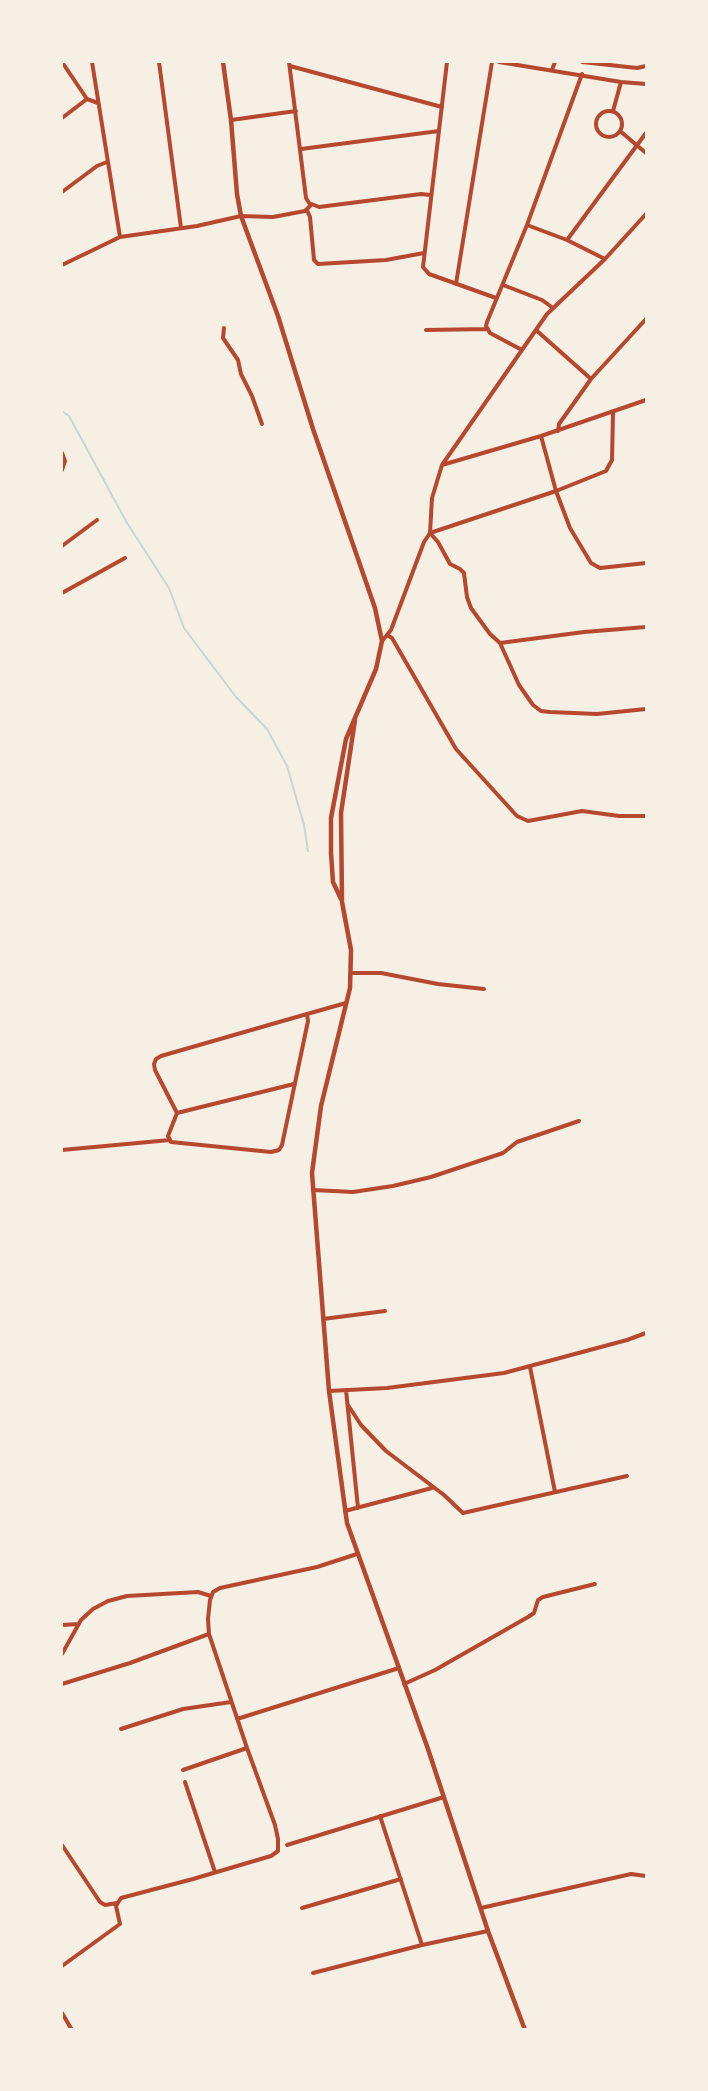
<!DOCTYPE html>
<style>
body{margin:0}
#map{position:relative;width:708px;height:2091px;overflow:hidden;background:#f6efe4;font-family:Roboto,sans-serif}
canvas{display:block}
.frame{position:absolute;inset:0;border:63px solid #f6efe4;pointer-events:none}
</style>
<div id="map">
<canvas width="708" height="2091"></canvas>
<div class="frame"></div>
</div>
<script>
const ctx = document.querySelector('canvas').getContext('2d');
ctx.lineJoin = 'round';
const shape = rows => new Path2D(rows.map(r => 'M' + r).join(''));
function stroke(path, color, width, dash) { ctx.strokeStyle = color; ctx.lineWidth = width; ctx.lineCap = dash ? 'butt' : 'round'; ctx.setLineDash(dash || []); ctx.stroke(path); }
stroke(shape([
 [62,411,69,416,127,523,169,588,184,628,236,697,267,729,287,766,304,825,308,851]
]), '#c9d6d2', 2);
stroke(shape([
 [62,62,87,99,98,103],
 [92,62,120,237],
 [159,62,181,228],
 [289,62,306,198,309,203,319,207,421,194,430,195],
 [447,62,423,267,429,274,496,298],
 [499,62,621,82,646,84],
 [582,62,637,68,646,66],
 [290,66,442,107],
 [552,70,555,62],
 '596 124a13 13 0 1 1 26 0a13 13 0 1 1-26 0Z',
 [613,111,621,82],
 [62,118,87,99],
 [231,120,296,111],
 [620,131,646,153],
 [301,149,439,131],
 [62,192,97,166,107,162],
 [307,210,310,217,314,260,318,264,386,260,424,253],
 [527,225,567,240,605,259],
 [567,240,646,133],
 [62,265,120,237,197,226,241,216,273,217,305,211,311,205],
 [456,284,492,62],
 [503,285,542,300,553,308],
 [224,328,223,338,238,360,241,374,252,396,262,424],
 [426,330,488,329],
 [536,330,591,379],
 [522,350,490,333,486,326,487,322,527,225,582,74],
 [613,413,612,460,606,471,556,491,430,533,438,542,450,564,460,569,464,573,467,597,471,608,490,634,500,643,519,685,533,705,541,711,550,712,597,714,646,709],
 [558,431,559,424,591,379,646,319],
 [541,436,556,491,570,528,591,563,600,568,646,563],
 [62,453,65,461,62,470],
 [442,465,547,314,605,259,646,214],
 [62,546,97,520],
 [62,593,125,558],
 [387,635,391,630,424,542,430,533,432,498,442,465,541,436,646,400],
 [382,641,387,635,392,638,456,749,517,816,528,821,582,811,619,816,646,816],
 [500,643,584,632,646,627],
 [351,973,381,973,438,984,484,989],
 [307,1014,308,1021,282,1145,279,1150,271,1152,171,1142,168,1136,177,1113,155,1070,154,1064,156,1059,161,1056,307,1014,346,1003],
 [177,1113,294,1084],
 [62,1150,170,1140],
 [313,1190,353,1192,393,1186,431,1177,503,1153,517,1142,579,1121],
 [323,1319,385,1311],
 [530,1367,555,1492],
 [346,1390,358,1508],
 [329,1391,387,1388,504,1373,627,1340,646,1333],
 [348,1405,361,1425,386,1451,444,1495,463,1513,627,1476],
 [345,1511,432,1488],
 [62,1625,78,1624],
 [62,1654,81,1620,93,1609,108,1601,127,1596,198,1592,211,1596],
 [62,1684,130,1663,209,1634],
 [404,1684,435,1670,528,1617,534,1613,538,1600,543,1597,595,1584],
 [237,1719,399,1668],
 [121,1729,183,1709,231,1702],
 [183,1770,247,1748],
 [185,1782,215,1872],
 [380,1816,422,1945],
 [62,1845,100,1902,105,1905,117,1903],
 [287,1845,444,1797],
 [302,1908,401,1879],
 [481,1908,631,1874,646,1876],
 [62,1966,120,1924,116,1906,121,1898,193,1879,271,1856,278,1851,278,1839,275,1825,247,1748,209,1634,208,1619,210,1600,213,1592,220,1588,317,1567,357,1554],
 [313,1973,422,1945,488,1931],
 [62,2013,72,2030]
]), '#b5482f', 4);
stroke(shape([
 [223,62,231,120,237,194,241,216,278,316,313,429,375,608,382,641,376,669,346,739,331,818,331,853,333,882,341,899],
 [355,720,341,813,342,902,351,950,350,988,321,1106,312,1173,329,1391,347,1523,428,1749,488,1931,525,2030]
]), '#b5482f', 4.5);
</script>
